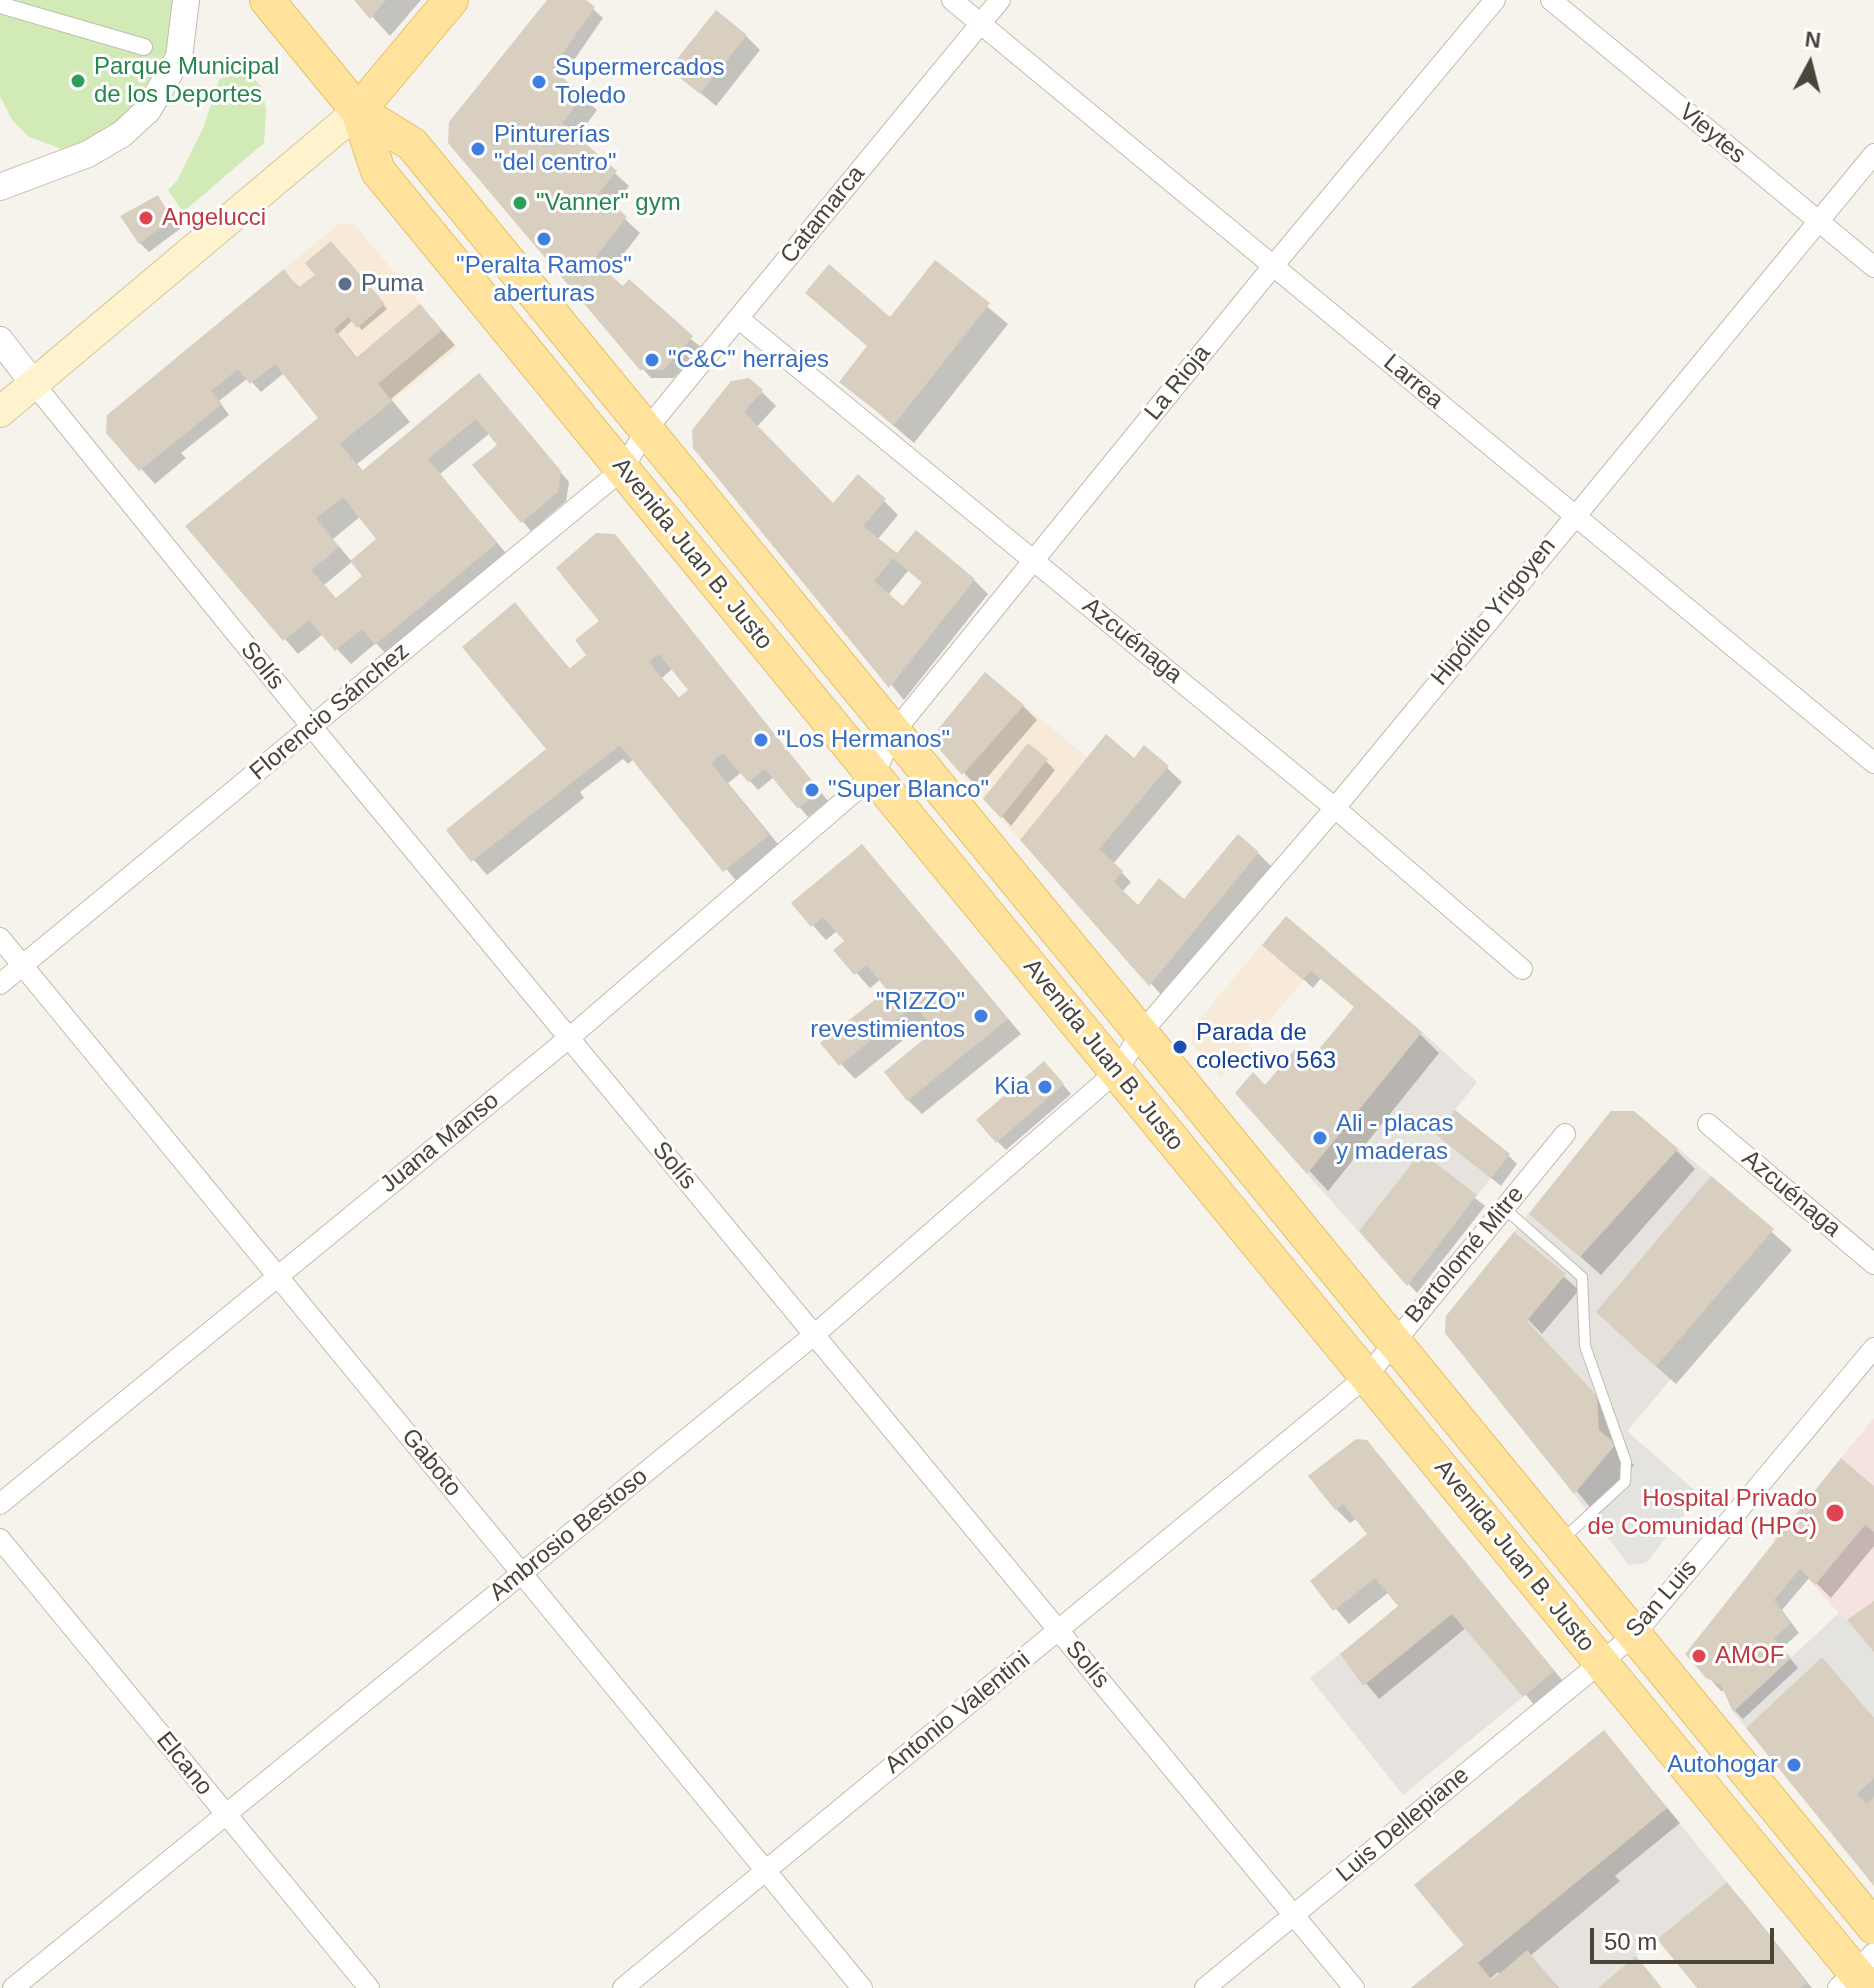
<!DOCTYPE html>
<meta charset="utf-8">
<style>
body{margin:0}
#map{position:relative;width:1874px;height:1988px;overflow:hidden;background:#f6f3ec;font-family:Helvetica,sans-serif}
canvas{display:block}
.north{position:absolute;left:1770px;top:24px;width:80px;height:80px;-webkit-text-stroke:6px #fff;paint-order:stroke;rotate:7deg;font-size:22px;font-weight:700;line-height:32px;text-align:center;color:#4b4439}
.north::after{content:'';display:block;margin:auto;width:28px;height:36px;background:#4b4439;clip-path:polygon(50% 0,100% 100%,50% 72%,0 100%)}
.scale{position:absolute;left:1590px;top:1928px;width:184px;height:36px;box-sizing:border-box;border:4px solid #4b4439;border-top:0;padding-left:10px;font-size:24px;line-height:28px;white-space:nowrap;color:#4b4439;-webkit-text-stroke:6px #fff;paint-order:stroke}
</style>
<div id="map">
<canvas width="1874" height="1988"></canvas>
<div class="north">N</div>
<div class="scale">50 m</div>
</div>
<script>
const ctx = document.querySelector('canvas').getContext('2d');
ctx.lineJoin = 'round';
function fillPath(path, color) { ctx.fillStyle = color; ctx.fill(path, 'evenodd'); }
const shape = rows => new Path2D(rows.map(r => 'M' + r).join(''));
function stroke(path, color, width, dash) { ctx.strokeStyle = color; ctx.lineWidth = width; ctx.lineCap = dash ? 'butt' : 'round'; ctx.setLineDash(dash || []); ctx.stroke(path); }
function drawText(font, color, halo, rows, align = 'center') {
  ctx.font = font + ' Helvetica,sans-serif'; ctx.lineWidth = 6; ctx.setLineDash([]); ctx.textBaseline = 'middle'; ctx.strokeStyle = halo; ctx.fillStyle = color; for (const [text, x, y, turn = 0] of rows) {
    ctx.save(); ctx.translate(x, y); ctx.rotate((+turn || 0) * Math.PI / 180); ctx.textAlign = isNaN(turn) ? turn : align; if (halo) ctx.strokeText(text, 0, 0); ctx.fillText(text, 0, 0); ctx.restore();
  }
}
fillPath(shape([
 [340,223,354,224,457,348,392,401,284,269],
 [1024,705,1087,757,1020,840,963,776],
 [1286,916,1328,951,1221,1078,1192,1044,1192,1028]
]), '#f7ead8');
fillPath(shape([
 [1422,1032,1477,1082,1455,1110,1510,1154,1456,1222,1429,1201,1384,1260,1307,1174],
 [1611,1111,1634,1111,1774,1229,1657,1366,1671,1379,1574,1494,1445,1333,1446,1316],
 [1452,1614,1523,1697,1403,1795,1310,1678,1340,1654,1363,1686],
 [1539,1783,1602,1861,1667,1808,1727,1882,1636,1956,1662,1988,1411,1988,1463,1945,1414,1885]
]), '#e6e2dd');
fillPath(shape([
 [1874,1418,1874,1652,1773,1540]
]), '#f6e3e0');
fillPath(shape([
 [0,0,173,0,167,66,133,112,92,141,62,149,29,137,12,120,0,96],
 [235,68,250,74,262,87,266,111,264,143,183,212,168,190,177,181,204,126,219,80]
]), '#d2eab5');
fillPath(shape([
 [1627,1431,1700,1495,1646,1563,1629,1565,1574,1494],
 [1840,1612,1874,1652,1874,1718,1822,1657,1746,1728,1733,1712]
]), '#e5e3e0');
fillPath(shape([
 [357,0,421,0,390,36],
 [550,0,583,0,603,18,561,79,597,110,576,138,629,186,612,207,640,233,607,275,701,347,674,378,651,378,642,368,450,142],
 [746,36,760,50,716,106,672,69],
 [158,197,180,229,149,252,140,243],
 [331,243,387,309,362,330,353,320,338,334,358,359,420,306,455,345,391,399,410,422,357,464,364,472,478,376,569,482,566,501,531,531,475,466,500,445,490,433,440,474,510,558,489,576,493,581,448,619,443,614,416,636,411,631,385,653,376,643,351,664,323,634,298,654,188,526,321,418,284,373,261,392,248,378,219,401,229,415,181,453,186,458,155,484,108,432,109,416,284,272,300,288,318,275,308,263],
 [361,516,390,551,387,553,376,542,352,562,333,539],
 [353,561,370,583,368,585,362,579,337,600,324,585],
 [935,263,1008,324,914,443,842,382],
 [762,392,776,406,756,428,833,506,884,501,898,515,877,540,897,556,974,580,988,594,904,700,695,448],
 [908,571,923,583,903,609,888,595],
 [615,536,828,801,808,817,774,777,758,790,742,772,728,783,787,855,744,890,634,759,628,764,623,759,580,792,584,798,487,875,448,830,548,750,515,605,571,670,589,655,601,621],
 [673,668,691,690,680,699,662,678],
 [1023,706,1037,720,978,788,942,749],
 [1046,761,1055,770,1011,826,986,799],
 [1134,761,1167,768,1182,782,1113,864,1131,882,1122,892,1138,908,1184,901,1258,853,1272,867,1164,998,1022,840],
 [793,903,912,904,1021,1034,922,1114,908,1100,938,1030,929,1019,855,1079,841,1064,890,990,881,979,870,988,836,950,846,942,837,931,826,940],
 [1265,944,1420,1034,1439,1053,1328,1191,1238,1093,1265,1088,1309,1064,1356,1008,1321,978,1313,988],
 [1053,1073,1071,1094,1006,1150,997,1141],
 [1447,1143,1508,1155,1517,1164,1501,1186],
 [1676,1150,1695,1169,1601,1275,1531,1213],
 [1421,1155,1485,1206,1417,1293,1361,1231],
 [1712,1179,1792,1250,1676,1384,1617,1331],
 [1515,1234,1579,1290,1542,1334,1498,1289,1495,1291,1616,1418,1618,1449,1634,1465,1594,1512,1447,1332],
 [1366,1442,1567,1686,1538,1709,1467,1627,1379,1699,1342,1654,1401,1606,1389,1592,1349,1624,1313,1582,1370,1535,1357,1518,1350,1523,1336,1509],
 [1874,1488,1874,1546,1831,1598,1810,1577,1782,1610,1799,1633,1782,1648,1798,1668,1743,1719,1734,1710,1726,1691,1721,1691,1688,1654],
 [1822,1660,1874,1718,1874,1883],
 [1604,1732,1680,1823,1615,1876,1620,1881,1530,1956,1559,1988,1485,1988,1501,1975,1498,1972,1479,1988,1415,1988,1464,1948],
 [1726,1885,1741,1899,1812,1988,1699,1988]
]), '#0003');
fillPath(shape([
 [354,0,386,0,370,19],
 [547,0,586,0,595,7,552,69,584,95,562,123,617,171,599,192,627,217,593,260,623,286,629,279,693,336,664,370,640,370,448,143,449,122],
 [716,10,747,35,700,94,669,69],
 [158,195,172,219,139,244,120,216],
 [331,241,385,304,357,328,348,317,334,330,356,358,420,304,442,330,378,384,392,401,340,444,362,471,479,373,561,471,558,492,521,523,472,465,497,445,476,419,428,459,497,543,375,645,362,629,335,651,309,620,283,641,185,526,318,418,275,364,250,384,238,369,211,391,222,404,139,471,106,433,107,415,284,269,298,288,315,275,305,263],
 [343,497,376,539,350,561,362,576,336,598,311,570,339,547,316,518],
 [935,260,990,303,894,425,839,382,867,346,805,293,829,264,890,317],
 [749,378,763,390,744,412,833,503,858,474,886,499,863,526,897,553,916,530,975,579,889,688,693,448,692,430,731,381],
 [893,558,922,582,903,606,874,581],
 [596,533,615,534,820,791,798,809,765,769,748,782,723,753,711,763,769,835,723,872,620,745,471,862,446,830,546,749,462,647,515,602,569,669,586,655,575,640,599,621,556,568],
 [659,654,688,690,678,698,649,662],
 [985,672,1024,705,962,775,940,750,938,729],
 [1106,734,1134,758,1144,745,1169,766,1099,849,1123,871,1114,882,1138,905,1159,878,1184,899,1238,834,1259,852,1149,986,1020,840],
 [1028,743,1048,759,1001,818,983,799],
 [862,844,1008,1019,907,1101,884,1072,935,1030,914,1005,839,1066,820,1043,887,990,867,965,854,975,833,950,844,941,823,917,811,927,791,903],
 [1286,916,1422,1032,1307,1174,1235,1093,1253,1072,1265,1085,1295,1049,1309,1061,1354,1007,1311,971,1303,980,1262,945],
 [1044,1061,1064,1084,996,1143,976,1120],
 [1455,1110,1510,1154,1491,1178,1435,1134],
 [1611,1111,1634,1111,1678,1149,1580,1257,1529,1214],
 [1421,1152,1477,1195,1407,1286,1359,1231],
 [1711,1176,1774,1229,1656,1367,1596,1312],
 [1514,1232,1566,1274,1527,1321,1597,1396,1599,1430,1616,1444,1574,1494,1445,1333,1446,1316],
 [1356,1439,1367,1440,1554,1671,1523,1697,1452,1614,1363,1686,1340,1654,1398,1606,1375,1578,1333,1611,1310,1581,1367,1534,1343,1504,1335,1510,1308,1476],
 [1841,1458,1874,1486,1874,1532,1865,1525,1815,1585,1800,1569,1774,1600,1791,1623,1774,1638,1791,1658,1733,1712,1721,1685,1706,1678,1685,1654],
 [1874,1601,1874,1652,1847,1620],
 [1822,1657,1874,1718,1874,1778,1857,1794,1866,1804,1874,1797,1874,1886,1746,1728],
 [1604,1730,1667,1808,1478,1963,1492,1980,1527,1950,1558,1988,1411,1988,1464,1945,1414,1885],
 [1727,1882,1807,1983,1800,1988,1697,1988,1657,1939],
 [1636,1956,1662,1988,1598,1988]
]), '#d8cfc1');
const service = shape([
 [1504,1208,1582,1277,1585,1346,1626,1462,1625,1482,1563,1539]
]);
const pedestrian = shape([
 [0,5,144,47]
]);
const minor = shape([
 [952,0,1874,763],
 [1551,0,1874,267],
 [738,318,1335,808,1522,969],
 [34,384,312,727,1354,1988],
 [0,938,862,1988],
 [0,984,623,469,646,430,1000,0],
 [1708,1124,1874,1264],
 [0,1504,569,1038,874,775,894,732,1273,266,1495,0],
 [0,1539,369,1988],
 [13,1988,814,1335,1117,1071,1141,1033,1335,808,1874,154],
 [623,1988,1367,1376,1565,1134],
 [1205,1988,1634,1635,1874,1348],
 [1838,1988,1874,1953]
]);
const tertiary = shape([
 [0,187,88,154,122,134,148,110,179,57,186,0],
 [0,340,34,384]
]);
const secondary = shape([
 [0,412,358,111]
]);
const primary = shape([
 [267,0,358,111,412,144,1874,1927],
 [358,111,378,171,1868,1988],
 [358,111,451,0]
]);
stroke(service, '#c2bbae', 12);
stroke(pedestrian, '#c2bbae', 18);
stroke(minor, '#c2bbae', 22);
stroke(tertiary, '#c2bbae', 28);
stroke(secondary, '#d6c79b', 32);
stroke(primary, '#e6c16a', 36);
stroke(service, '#fff', 10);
stroke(pedestrian, '#fff', 16);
stroke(minor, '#fff', 20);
stroke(tertiary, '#fff', 26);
stroke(secondary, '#fff3cd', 30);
stroke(primary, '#ffe39c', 34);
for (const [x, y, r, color] of [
 [78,81,8,"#2e9e5b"],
 [539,82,8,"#3f7fe0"],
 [478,149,8,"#3f7fe0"],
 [520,203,8,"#2e9e5b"],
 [146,218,8,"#e0444e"],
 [544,239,8,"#3f7fe0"],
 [345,284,8,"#5c6f8a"],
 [652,360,8,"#3f7fe0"],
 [761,740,8,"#3f7fe0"],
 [812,790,8,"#3f7fe0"],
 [981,1016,8,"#3f7fe0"],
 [1180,1047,8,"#1a4fb4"],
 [1045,1087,8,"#3f7fe0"],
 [1320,1138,8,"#3f7fe0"],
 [1835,1513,10,"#e0444e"],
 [1699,1656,8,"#e0444e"],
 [1794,1765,8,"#3f7fe0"]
]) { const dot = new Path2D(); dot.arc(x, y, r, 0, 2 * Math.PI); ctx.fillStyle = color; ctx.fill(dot); stroke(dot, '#fff', 3); }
drawText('24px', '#27864d', '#fff', [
 ["Parque Municipal",94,67],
 ["de los Deportes",94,95],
 ["\"Vanner\" gym",536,203]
], 'left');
drawText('24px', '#366cbe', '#fff', [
 ["Supermercados",555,68],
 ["Toledo",555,96],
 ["Pinturerías",494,135],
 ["\"del centro\"",494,163],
 ["\"Peralta Ramos\"",544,266,"center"],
 ["aberturas",544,294,"center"],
 ["\"C&C\" herrajes",668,360],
 ["\"Los Hermanos\"",777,740],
 ["\"Super Blanco\"",828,790],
 ["\"RIZZO\"",965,1002,"right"],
 ["revestimientos",965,1030,"right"],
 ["Kia",1029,1087,"right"],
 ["Ali - placas",1336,1124],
 ["y maderas",1336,1152],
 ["Autohogar",1778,1765,"right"]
], 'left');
drawText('24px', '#4b4439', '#fff', [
 ["Vieytes",1712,134,40],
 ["Catamarca",823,215,-51],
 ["Larrea",1413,382,40],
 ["La Rioja",1178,383,-51],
 ["Avenida Juan B. Justo",692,554,51],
 ["Hipólito Yrigoyen",1494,612,-51],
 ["Azcuénaga",1132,641,39],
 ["Solís",262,666,51],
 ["Florencio Sánchez",330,712,-40],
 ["Avenida Juan B. Justo",1103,1055,51],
 ["Juana Manso",440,1143,-39],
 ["Solís",674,1166,50],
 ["Azcuénaga",1791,1194,40],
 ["Bartolomé Mitre",1465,1255,-50],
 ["Gaboto",431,1463,51],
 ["Ambrosio Bestoso",569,1535,-39],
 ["Avenida Juan B. Justo",1514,1556,51],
 ["San Luis",1662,1599,-49],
 ["Solís",1087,1665,50],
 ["Antonio Valentini",958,1713,-39],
 ["Elcano",184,1764,51],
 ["Luis Dellepiane",1403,1825,-40]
]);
drawText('24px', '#be3a42', '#fff', [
 ["Angelucci",162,218],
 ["Hospital Privado",1817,1499,"right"],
 ["de Comunidad (HPC)",1817,1527,"right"],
 ["AMOF",1715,1656]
], 'left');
drawText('24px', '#4e5e75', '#fff', [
 ["Puma",361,284]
], 'left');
drawText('24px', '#164399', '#fff', [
 ["Parada de",1196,1033],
 ["colectivo 563",1196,1061]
], 'left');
</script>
